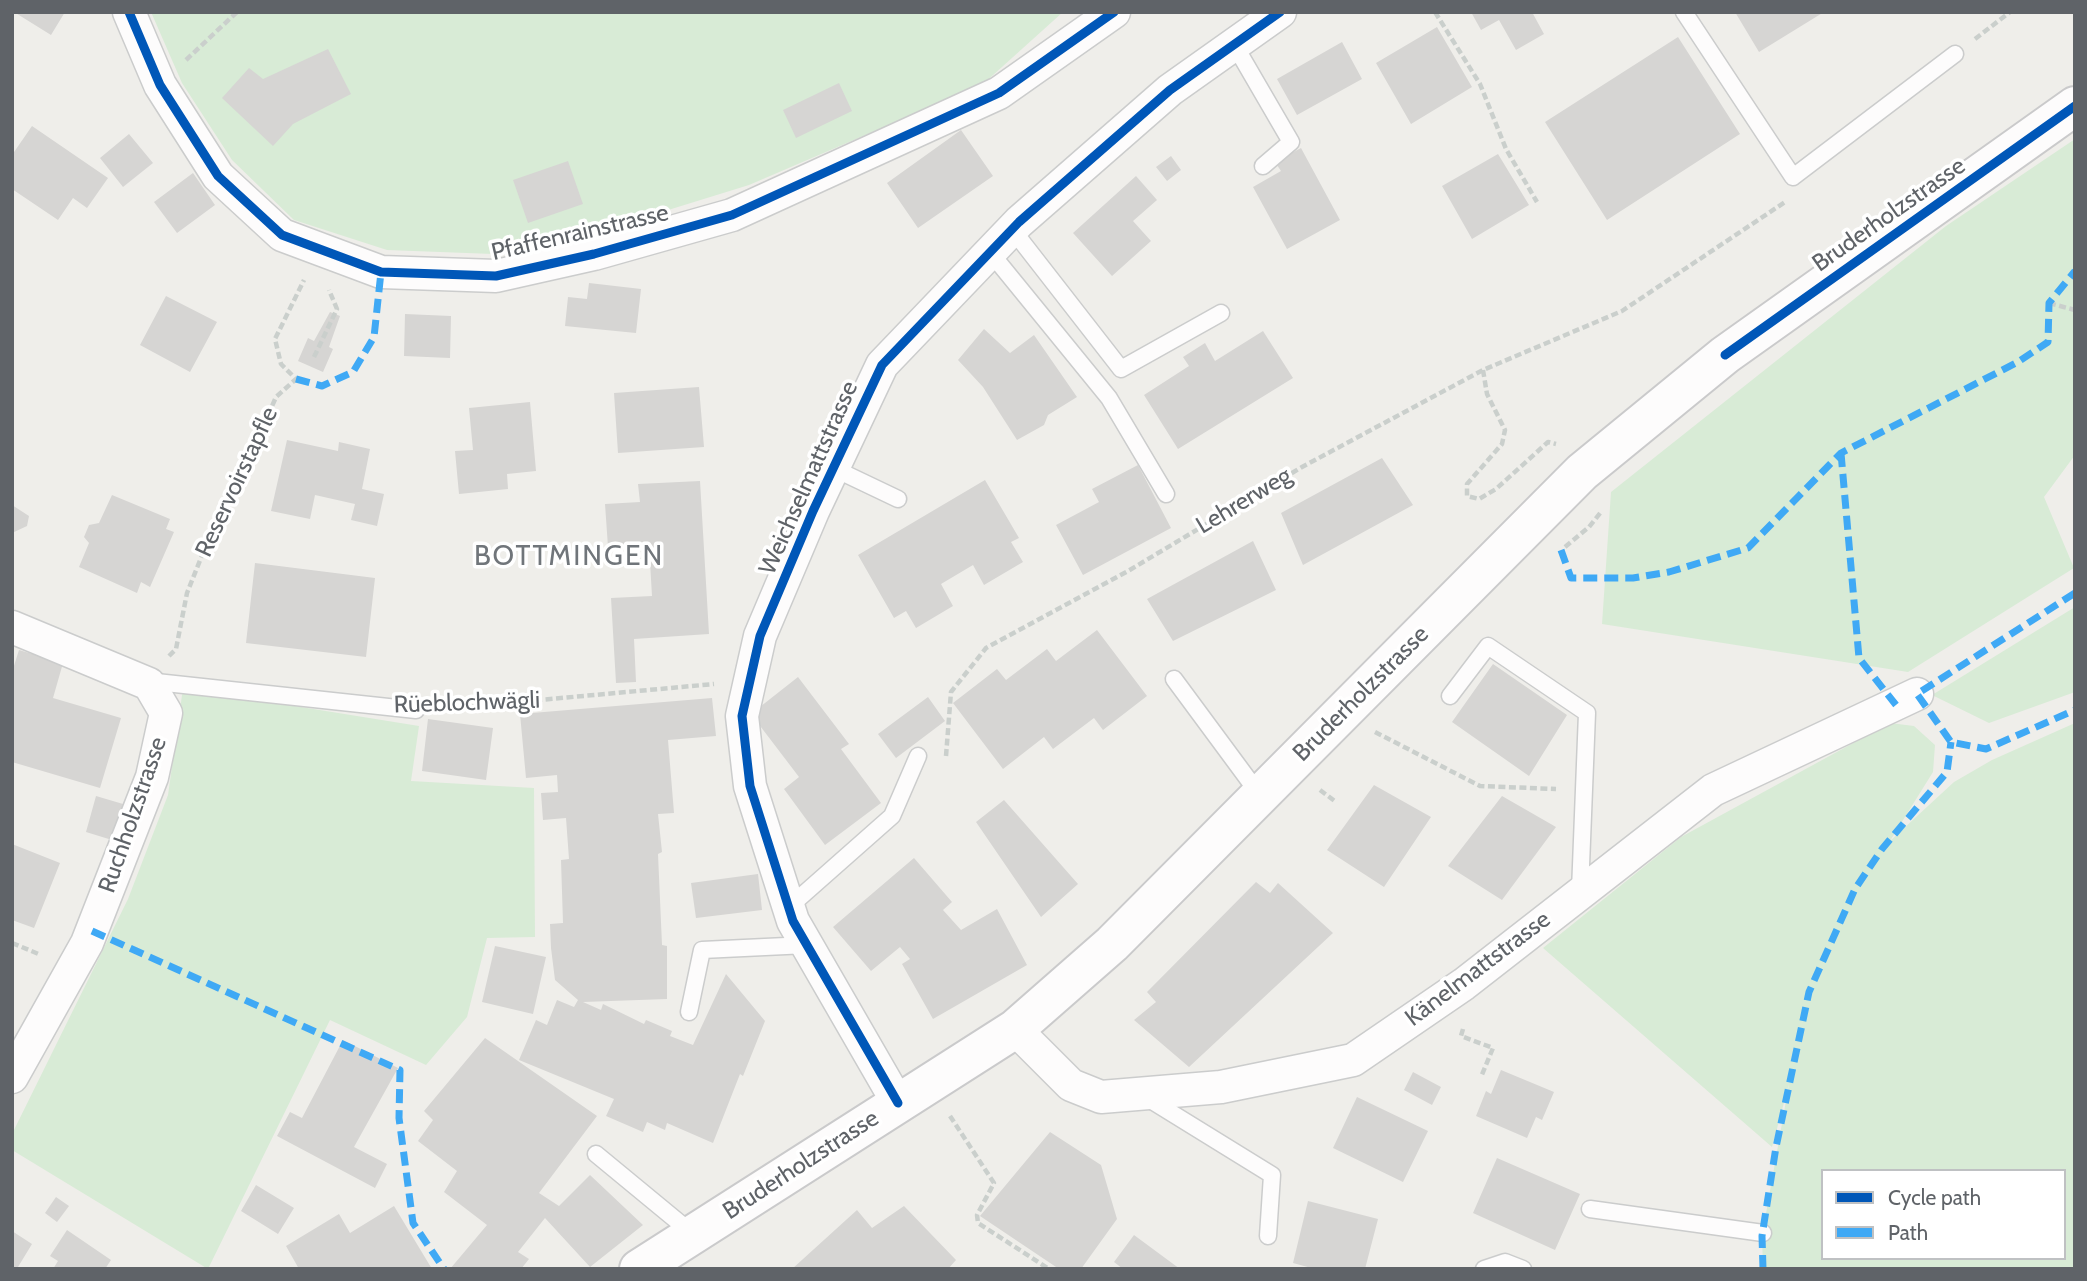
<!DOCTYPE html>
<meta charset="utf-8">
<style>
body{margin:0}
#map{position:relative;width:2087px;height:1281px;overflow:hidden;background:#efeeea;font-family:Cabin,sans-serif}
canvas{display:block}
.frame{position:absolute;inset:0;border:14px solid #5f6368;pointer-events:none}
.legend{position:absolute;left:1821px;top:1169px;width:245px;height:91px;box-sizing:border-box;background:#fff;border:2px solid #bfc1c3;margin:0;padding:9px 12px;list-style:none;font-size:21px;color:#5f6368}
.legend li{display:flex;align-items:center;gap:14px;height:35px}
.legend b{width:35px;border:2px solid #bfc1c3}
</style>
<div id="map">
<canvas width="2087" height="1281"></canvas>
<div class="frame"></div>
<ul class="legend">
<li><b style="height:9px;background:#0057b8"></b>Cycle path</li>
<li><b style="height:9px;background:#3fa9f5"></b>Path</li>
</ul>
</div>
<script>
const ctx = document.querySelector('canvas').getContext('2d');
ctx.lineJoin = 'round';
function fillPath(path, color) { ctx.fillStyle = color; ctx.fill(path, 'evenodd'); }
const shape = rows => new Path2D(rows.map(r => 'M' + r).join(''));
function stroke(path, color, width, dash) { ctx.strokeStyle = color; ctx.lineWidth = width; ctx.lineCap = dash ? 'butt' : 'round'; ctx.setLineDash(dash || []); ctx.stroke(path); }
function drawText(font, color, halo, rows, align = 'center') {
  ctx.font = font + ' Cabin,sans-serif'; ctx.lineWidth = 7; ctx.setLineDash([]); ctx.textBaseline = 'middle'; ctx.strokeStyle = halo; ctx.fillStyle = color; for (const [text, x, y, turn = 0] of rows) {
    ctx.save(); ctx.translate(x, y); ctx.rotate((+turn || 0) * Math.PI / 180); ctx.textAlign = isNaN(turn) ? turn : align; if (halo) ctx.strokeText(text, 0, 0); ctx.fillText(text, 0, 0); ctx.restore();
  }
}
fillPath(shape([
 [151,12,1063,12,982,85,749,185,623,224,493,254,387,250,294,220,232,160,182,83],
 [2075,139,2075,455,2044,497,2074,568,1908,672,1602,624,1611,492,1946,226],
 [2075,607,2075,692,1989,723,1932,695],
 [183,688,419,726,411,781,534,788,535,937,487,938,467,1017,426,1065,330,1020,208,1269,12,1150,12,1134,128,899,168,795],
 [1890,723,1914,726,1935,745,1933,772,1890,841,1954,782,1992,760,2075,723,2075,1269,1763,1269,1762,1236,1789,1084,1772,1147,1543,948,1681,837],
 [1823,1171,2064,1171,2064,1258,1823,1258]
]), '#d8ebd6');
fillPath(shape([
 [14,12,65,12,51,35],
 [1471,12,1532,12,1544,34,1516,50,1499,20,1481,30],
 [1735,12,1824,12,1759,52],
 [1437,27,1472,87,1411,124,1376,63],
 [1678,37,1740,134,1607,220,1545,122],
 [1342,42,1362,79,1297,115,1277,79],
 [328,49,351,94,293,124,273,146,222,98,249,68,263,79],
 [839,83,852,111,796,138,783,110],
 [32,126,108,178,87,208,73,198,58,220,12,189,12,155],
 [961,130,993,176,918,228,887,183],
 [129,134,153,163,123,187,100,158],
 [1301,148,1340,220,1287,249,1253,187,1281,171,1275,162],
 [1498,154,1529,205,1472,239,1442,186],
 [1171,156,1181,170,1167,181,1156,167],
 [568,161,583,204,528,223,513,180],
 [193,173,215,205,177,233,154,202],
 [1136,176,1157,200,1133,221,1151,241,1112,276,1073,233],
 [589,283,641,289,636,333,565,326,568,297,587,299],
 [166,296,217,322,190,372,140,345],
 [330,312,340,316,329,347,333,349,323,372,298,361,308,338,314,341],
 [405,314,451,316,450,358,404,356],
 [984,329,1010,353,1034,335,1077,397,1048,415,1044,425,1017,440,983,387,958,360],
 [1263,331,1293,378,1178,449,1144,395,1189,366,1183,357,1205,343,1215,361],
 [699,387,704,447,618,453,614,393],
 [530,402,536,471,507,474,508,489,459,494,455,451,473,450,469,408],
 [287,440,338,451,339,442,370,449,362,489,384,494,377,526,351,520,355,504,315,495,310,519,271,511],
 [1382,458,1413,505,1303,565,1281,513],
 [1138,465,1171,528,1083,575,1056,525,1099,502,1092,489],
 [985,480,1019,538,1011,542,1023,562,984,585,973,565,941,584,953,606,916,628,906,611,894,618,858,555],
 [700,481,709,634,634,639,636,682,616,683,611,598,652,596,649,545,608,547,605,504,640,502,638,484],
 [112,495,170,519,166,529,174,532,150,587,141,582,137,593,79,567,89,543,84,537,89,525,99,523],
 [12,505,29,516,27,526,12,533],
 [1253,541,1276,590,1173,641,1147,599],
 [255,563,375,578,366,657,246,643],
 [1097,630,1147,696,1103,730,1094,718,1053,749,1044,737,1003,769,953,703,997,669,1006,680,1047,649,1056,661],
 [19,650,63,663,53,698,121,718,100,788,12,762,12,672],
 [1493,664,1567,715,1529,776,1452,722],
 [798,677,849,744,841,749,881,803,825,845,784,789,799,777,751,714],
 [928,697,945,721,896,758,878,734],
 [712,698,716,736,668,740,674,813,658,814,662,852,658,854,662,945,667,946,667,999,583,1002,601,1010,603,1004,644,1024,646,1020,672,1031,670,1036,693,1045,726,974,765,1021,743,1076,740,1074,713,1143,667,1123,665,1130,647,1122,643,1132,606,1116,614,1099,519,1060,536,1020,547,1025,557,1000,574,1007,578,1000,555,980,551,948,550,924,563,923,561,860,569,859,566,818,543,820,541,793,558,792,557,775,526,778,520,714],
 [428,719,493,728,486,780,422,771],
 [1374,785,1431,817,1384,887,1327,850],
 [96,796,123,804,112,840,86,832],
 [1502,796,1556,827,1502,900,1448,866],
 [1004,800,1078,884,1041,917,976,822],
 [12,844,60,863,34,928,12,920],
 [914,858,952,902,943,910,961,930,997,909,1027,965,933,1019,902,964,910,959,900,947,871,971,833,927],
 [758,874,762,910,696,918,691,883],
 [1256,882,1270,893,1278,883,1333,933,1189,1067,1134,1020,1156,1002,1147,992],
 [495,946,546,957,533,1014,482,1002],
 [485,1038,597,1116,539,1193,559,1206,590,1175,643,1225,590,1267,545,1218,518,1252,529,1259,521,1269,450,1269,487,1225,444,1192,457,1171,418,1141,433,1120,424,1111],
 [343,1040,398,1068,354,1147,387,1164,375,1188,277,1136,290,1112,302,1118],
 [1501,1070,1554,1092,1542,1120,1536,1117,1527,1138,1476,1116,1486,1091,1491,1094],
 [1413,1072,1441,1087,1432,1105,1404,1090],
 [1357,1097,1428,1131,1403,1182,1333,1148],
 [1050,1132,1101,1165,1117,1219,1081,1269,1059,1269,980,1216],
 [1497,1158,1580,1194,1555,1250,1473,1213],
 [256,1185,294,1208,278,1234,241,1211],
 [56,1197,69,1206,57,1222,45,1213],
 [1308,1201,1378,1219,1365,1269,1315,1269,1293,1263],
 [394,1206,432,1269,299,1269,286,1246,339,1214,350,1233],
 [904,1206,956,1260,948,1269,792,1269,857,1210,872,1228],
 [67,1230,111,1260,105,1269,53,1269,58,1261,50,1256],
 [12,1231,32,1244,18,1267,21,1269,12,1269],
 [1134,1235,1180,1269,1123,1269,1114,1262]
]), '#d6d5d3');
const service = shape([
 [1684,12,1793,177,1955,54],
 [1234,44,1291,142,1263,166],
 [1012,229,1121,369,1221,313],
 [990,252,1109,398,1166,494],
 [833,468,898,499],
 [1174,679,1259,794],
 [147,681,416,710],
 [1450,696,1488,646,1587,713,1580,891],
 [789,907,892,816,918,756],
 [689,1012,702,950,807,945],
 [1144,1096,1272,1175,1268,1236],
 [596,1154,693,1234],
 [1590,1209,1763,1233],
 [1484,1269,1505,1262,1523,1269]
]);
const minor = shape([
 [129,12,160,85,218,176,282,235,381,272,496,276,594,254,732,215,999,93,1114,12],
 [12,627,149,684,166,713,152,777,87,943,12,1077],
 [1015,1029,1071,1085,1101,1097,1221,1087,1353,1060,1464,984,1713,790,1917,694],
 [898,1103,793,921,750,786,742,716,760,636,813,511,882,365,1019,222,1170,90,1280,12]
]);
const secondary = shape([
 [639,1269,1015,1029,1112,944,1582,472,1725,355,2075,106]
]);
stroke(service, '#cbcccc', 19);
stroke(minor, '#cbcccc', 35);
stroke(secondary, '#cacacb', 42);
stroke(shape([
 [1435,12,1480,84,1506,149,1537,202],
 [1975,39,2010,12],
 [186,60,237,12],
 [2049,303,2075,310],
 [314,357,337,309,329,290],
 [1483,370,1487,394,1505,430,1502,444,1467,484,1467,496,1479,499,1496,489,1548,442,1556,444],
 [1565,547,1589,527,1601,512],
 [169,656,176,649,187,593,207,543,237,487,276,397,296,379,281,364,275,339,304,280],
 [441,709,714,684],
 [1375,732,1480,786,1556,789],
 [946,756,951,692,986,648,1128,571,1302,467,1483,370,1622,311,1785,202],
 [1320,790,1336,802],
 [12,943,41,955],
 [1463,1029,1461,1036,1493,1048,1481,1077],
 [950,1116,994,1183,977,1215,978,1223,1049,1269]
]), '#cacfcc', 4.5, [7, 3.5]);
stroke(service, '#fdfcfc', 16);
stroke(minor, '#fdfcfc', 32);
stroke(secondary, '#fdfcfc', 38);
stroke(shape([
 [296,379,322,386,353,372,374,337,381,272],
 [1841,453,1859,658,1896,705],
 [1561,550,1571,578,1633,578,1669,572,1748,548,1841,453,2018,362,2048,342,2049,303,2075,271],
 [2075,593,1917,694,1951,742,1986,749,2075,710],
 [92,931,400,1070,399,1118,413,1223,444,1269],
 [1763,1269,1762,1236,1776,1147,1809,992,1855,889,1882,849,1947,772,1951,742]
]), '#3fa9f5', 7, [14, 7]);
stroke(shape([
 [129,12,160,85,218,176,282,235,381,272,496,276,594,254,732,215,999,93,1114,12],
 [1725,355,2075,106],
 [898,1103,793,921,750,786,742,716,760,636,813,511,882,365,1019,222,1170,90,1280,12]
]), '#0057b8', 9);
drawText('24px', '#5f6368', '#fff', [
 ["Bruderholzstrasse",1889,215,-35],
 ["Pfaffenrainstrasse",580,233,-13],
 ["Weichselmattstrasse",809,478,-66],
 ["Reservoirstapfle",237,482,-65],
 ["Lehrerweg",1244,501,-31],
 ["Bruderholzstrasse",1361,694,-45],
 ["Rüeblochwägli",467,703,-2],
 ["Ruchholzstrasse",133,815,-71],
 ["Känelmattstrasse",1478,969,-37],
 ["Bruderholzstrasse",801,1165,-33]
]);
ctx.letterSpacing = '2px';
drawText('28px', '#70757a', '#fff', [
 ["BOTTMINGEN",569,557]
]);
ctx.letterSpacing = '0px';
</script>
